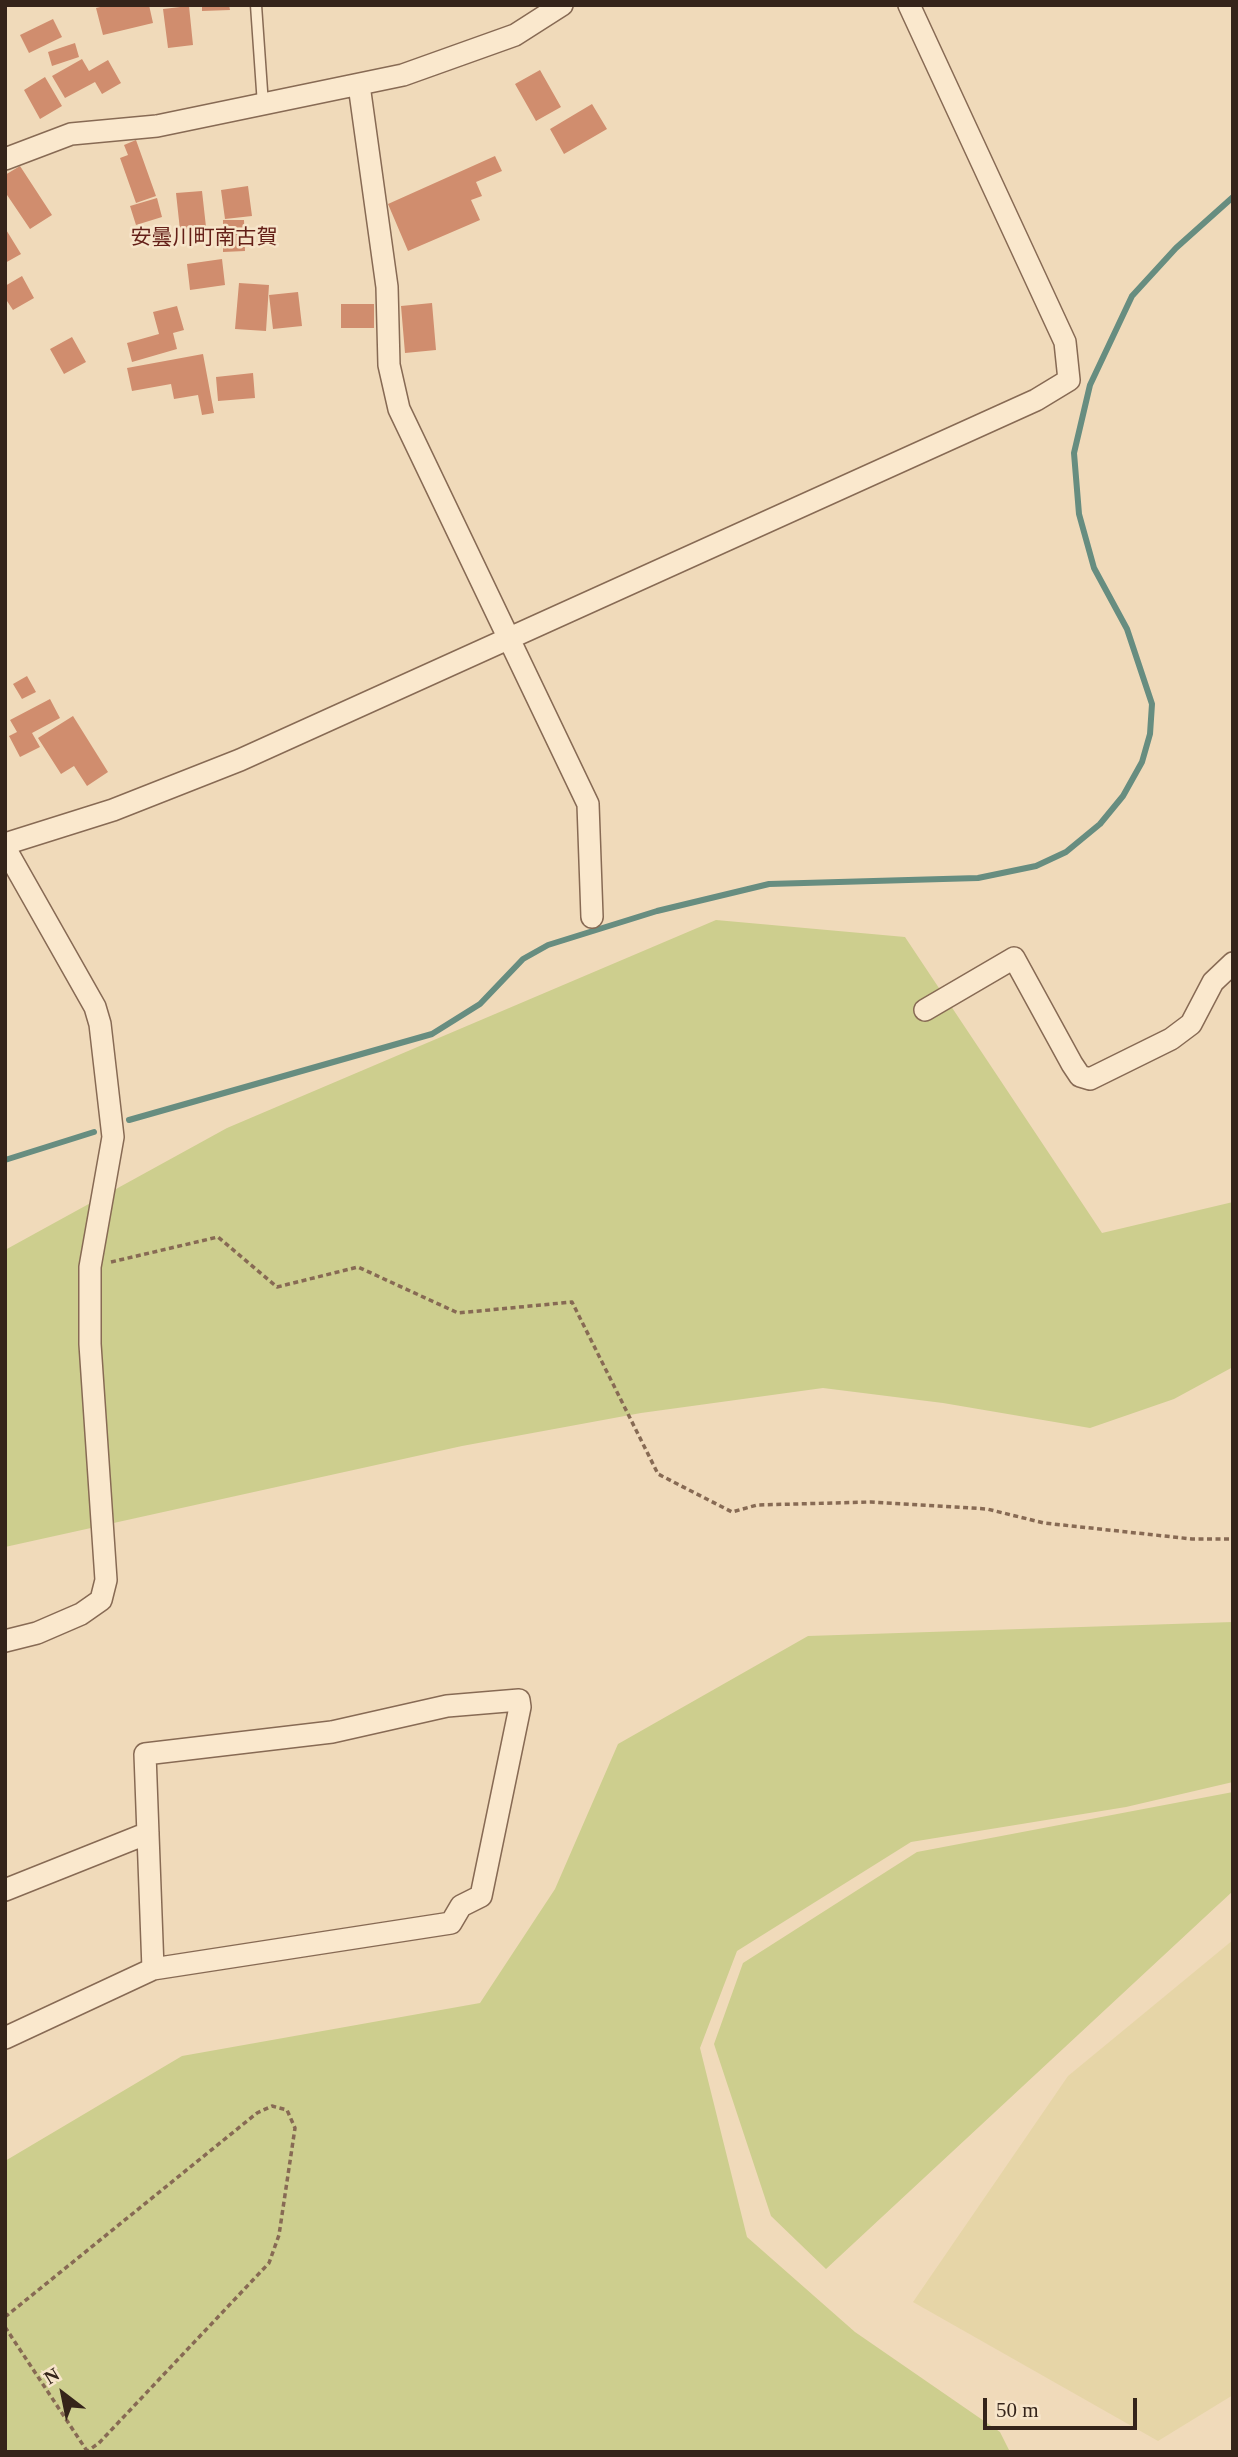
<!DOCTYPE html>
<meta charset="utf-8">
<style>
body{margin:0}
#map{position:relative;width:1238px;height:2457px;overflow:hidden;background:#f0daba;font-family:Georgia,serif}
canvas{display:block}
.frame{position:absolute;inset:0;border:7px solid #35241a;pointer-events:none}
.north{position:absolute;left:28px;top:2359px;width:70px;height:70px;-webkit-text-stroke:5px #f7e5ca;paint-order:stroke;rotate:328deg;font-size:19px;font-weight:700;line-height:28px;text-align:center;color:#35241a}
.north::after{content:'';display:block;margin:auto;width:24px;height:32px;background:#35241a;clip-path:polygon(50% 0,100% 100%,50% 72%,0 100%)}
.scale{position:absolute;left:983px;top:2398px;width:154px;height:32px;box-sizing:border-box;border:4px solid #35241a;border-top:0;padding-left:9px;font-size:21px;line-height:24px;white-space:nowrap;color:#35241a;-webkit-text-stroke:5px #f7e5ca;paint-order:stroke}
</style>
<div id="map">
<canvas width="1238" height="2457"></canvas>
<div class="frame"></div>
<div class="north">N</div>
<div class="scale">50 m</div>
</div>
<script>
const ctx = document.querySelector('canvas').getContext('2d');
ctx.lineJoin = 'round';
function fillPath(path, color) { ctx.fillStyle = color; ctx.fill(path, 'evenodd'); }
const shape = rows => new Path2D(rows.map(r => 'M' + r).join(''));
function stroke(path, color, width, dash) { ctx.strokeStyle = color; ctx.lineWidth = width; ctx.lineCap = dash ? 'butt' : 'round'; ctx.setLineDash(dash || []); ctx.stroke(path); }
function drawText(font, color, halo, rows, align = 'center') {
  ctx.font = font + ' Georgia,"Noto Sans JP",serif'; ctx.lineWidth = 5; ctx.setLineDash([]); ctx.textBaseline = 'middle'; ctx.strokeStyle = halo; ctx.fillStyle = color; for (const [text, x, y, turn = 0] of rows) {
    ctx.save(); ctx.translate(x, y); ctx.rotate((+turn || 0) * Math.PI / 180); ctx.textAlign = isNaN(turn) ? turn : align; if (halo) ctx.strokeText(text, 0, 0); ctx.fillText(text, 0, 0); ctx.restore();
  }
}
fillPath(shape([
 [1233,1940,1233,2395,1158,2441,913,2302,1068,2076]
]), '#e6d5a7');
fillPath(shape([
 [716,920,905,937,1102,1233,1233,1202,1233,1367,1174,1399,1090,1428,943,1403,823,1388,641,1413,462,1446,5,1547,5,1250,227,1128],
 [1233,1622,1233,1782,1126,1807,911,1842,737,1951,700,2048,747,2237,855,2332,1000,2432,1010,2452,5,2452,5,2161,182,2056,480,2003,555,1889,618,1744,808,1636],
 [1233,1792,1233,1891,826,2269,771,2216,714,2044,743,1963,917,1852]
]), '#cdce8e');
stroke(shape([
 [129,1120,432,1034,480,1004,523,959,548,945,657,911,769,884,978,878,1036,866,1066,852,1100,824,1123,796,1142,762,1150,734,1152,704,1127,629,1094,568,1079,514,1074,453,1090,385,1132,296,1176,248,1233,197],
 [5,1160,94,1132]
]), '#678d80', 6);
fillPath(shape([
 [109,5,149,5,153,23,103,35,96,8],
 [202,5,229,5,230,10,202,11],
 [189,6,193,45,168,48,163,9],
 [53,19,62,37,29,53,20,35],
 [75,43,79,57,52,66,48,52],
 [82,59,89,71,108,60,121,83,102,94,95,82,65,98,52,76],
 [540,70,561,107,536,121,515,84],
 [45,77,62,106,40,119,24,90],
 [592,104,607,129,564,154,550,129],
 [136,140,156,196,136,203,120,158,128,155,124,145],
 [495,156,502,171,476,182,482,196,471,200,480,220,408,251,388,204],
 [20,166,52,215,30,229,5,192,5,175],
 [248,186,252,216,225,219,221,190],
 [202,191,206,227,180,230,176,193],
 [157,198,162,217,136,225,130,206],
 [223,220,244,220,245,251,223,252],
 [5,228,21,254,5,263],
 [222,259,225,285,190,290,187,264],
 [22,276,34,298,13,310,5,298,5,286],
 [239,283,269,285,266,331,235,329],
 [298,292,302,326,273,329,269,295],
 [432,303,436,350,405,353,401,306],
 [341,304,374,304,374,328,341,328],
 [177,306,184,330,173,333,177,349,132,362,127,343,159,334,153,312],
 [72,337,86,362,64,374,50,349],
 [203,354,214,413,202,415,198,395,174,399,171,384,132,391,127,368],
 [253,373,255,398,218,401,216,377],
 [27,676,36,692,22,699,13,684],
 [50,699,60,718,32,733,40,747,20,757,9,736,17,732,10,720],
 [73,716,108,772,87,786,74,766,61,774,38,738]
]), '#d08d6e');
const service = shape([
 [256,5,263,105]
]);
const minor = shape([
 [359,85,387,287,389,365,399,409,588,804,592,917],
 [5,159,71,134,157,126,403,75,515,35,562,5],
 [5,844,113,810,240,760,1036,400,1069,380,1065,342,909,5],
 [5,848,95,1007,100,1024,113,1137,90,1267,90,1344,106,1580,101,1600,81,1614,37,1633,5,1641],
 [925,1010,1014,958,1072,1064,1080,1076,1090,1079,1171,1039,1191,1024,1213,982,1233,963],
 [5,1890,148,1833],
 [5,2038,153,1969,451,1923,461,1906,481,1896,520,1707,519,1700,447,1706,332,1732,145,1754,153,1969]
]);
stroke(service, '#876a54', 13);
stroke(minor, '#876a54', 24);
stroke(shape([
 [111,1262,218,1237,277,1287,358,1267,458,1313,572,1302,658,1474,732,1512,757,1505,871,1502,987,1509,1044,1523,1192,1539,1233,1539],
 [5,2317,257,2113,272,2106,287,2110,295,2128,279,2235,269,2263,99,2443,86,2452],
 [5,2327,87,2451]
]), '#876a54', 3.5, [5, 3.5]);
stroke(service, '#fae8cd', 10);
stroke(minor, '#fae8cd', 21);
drawText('21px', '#641f17', '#f7e5ca', [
 ["安曇川町南古賀",204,236]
]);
</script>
